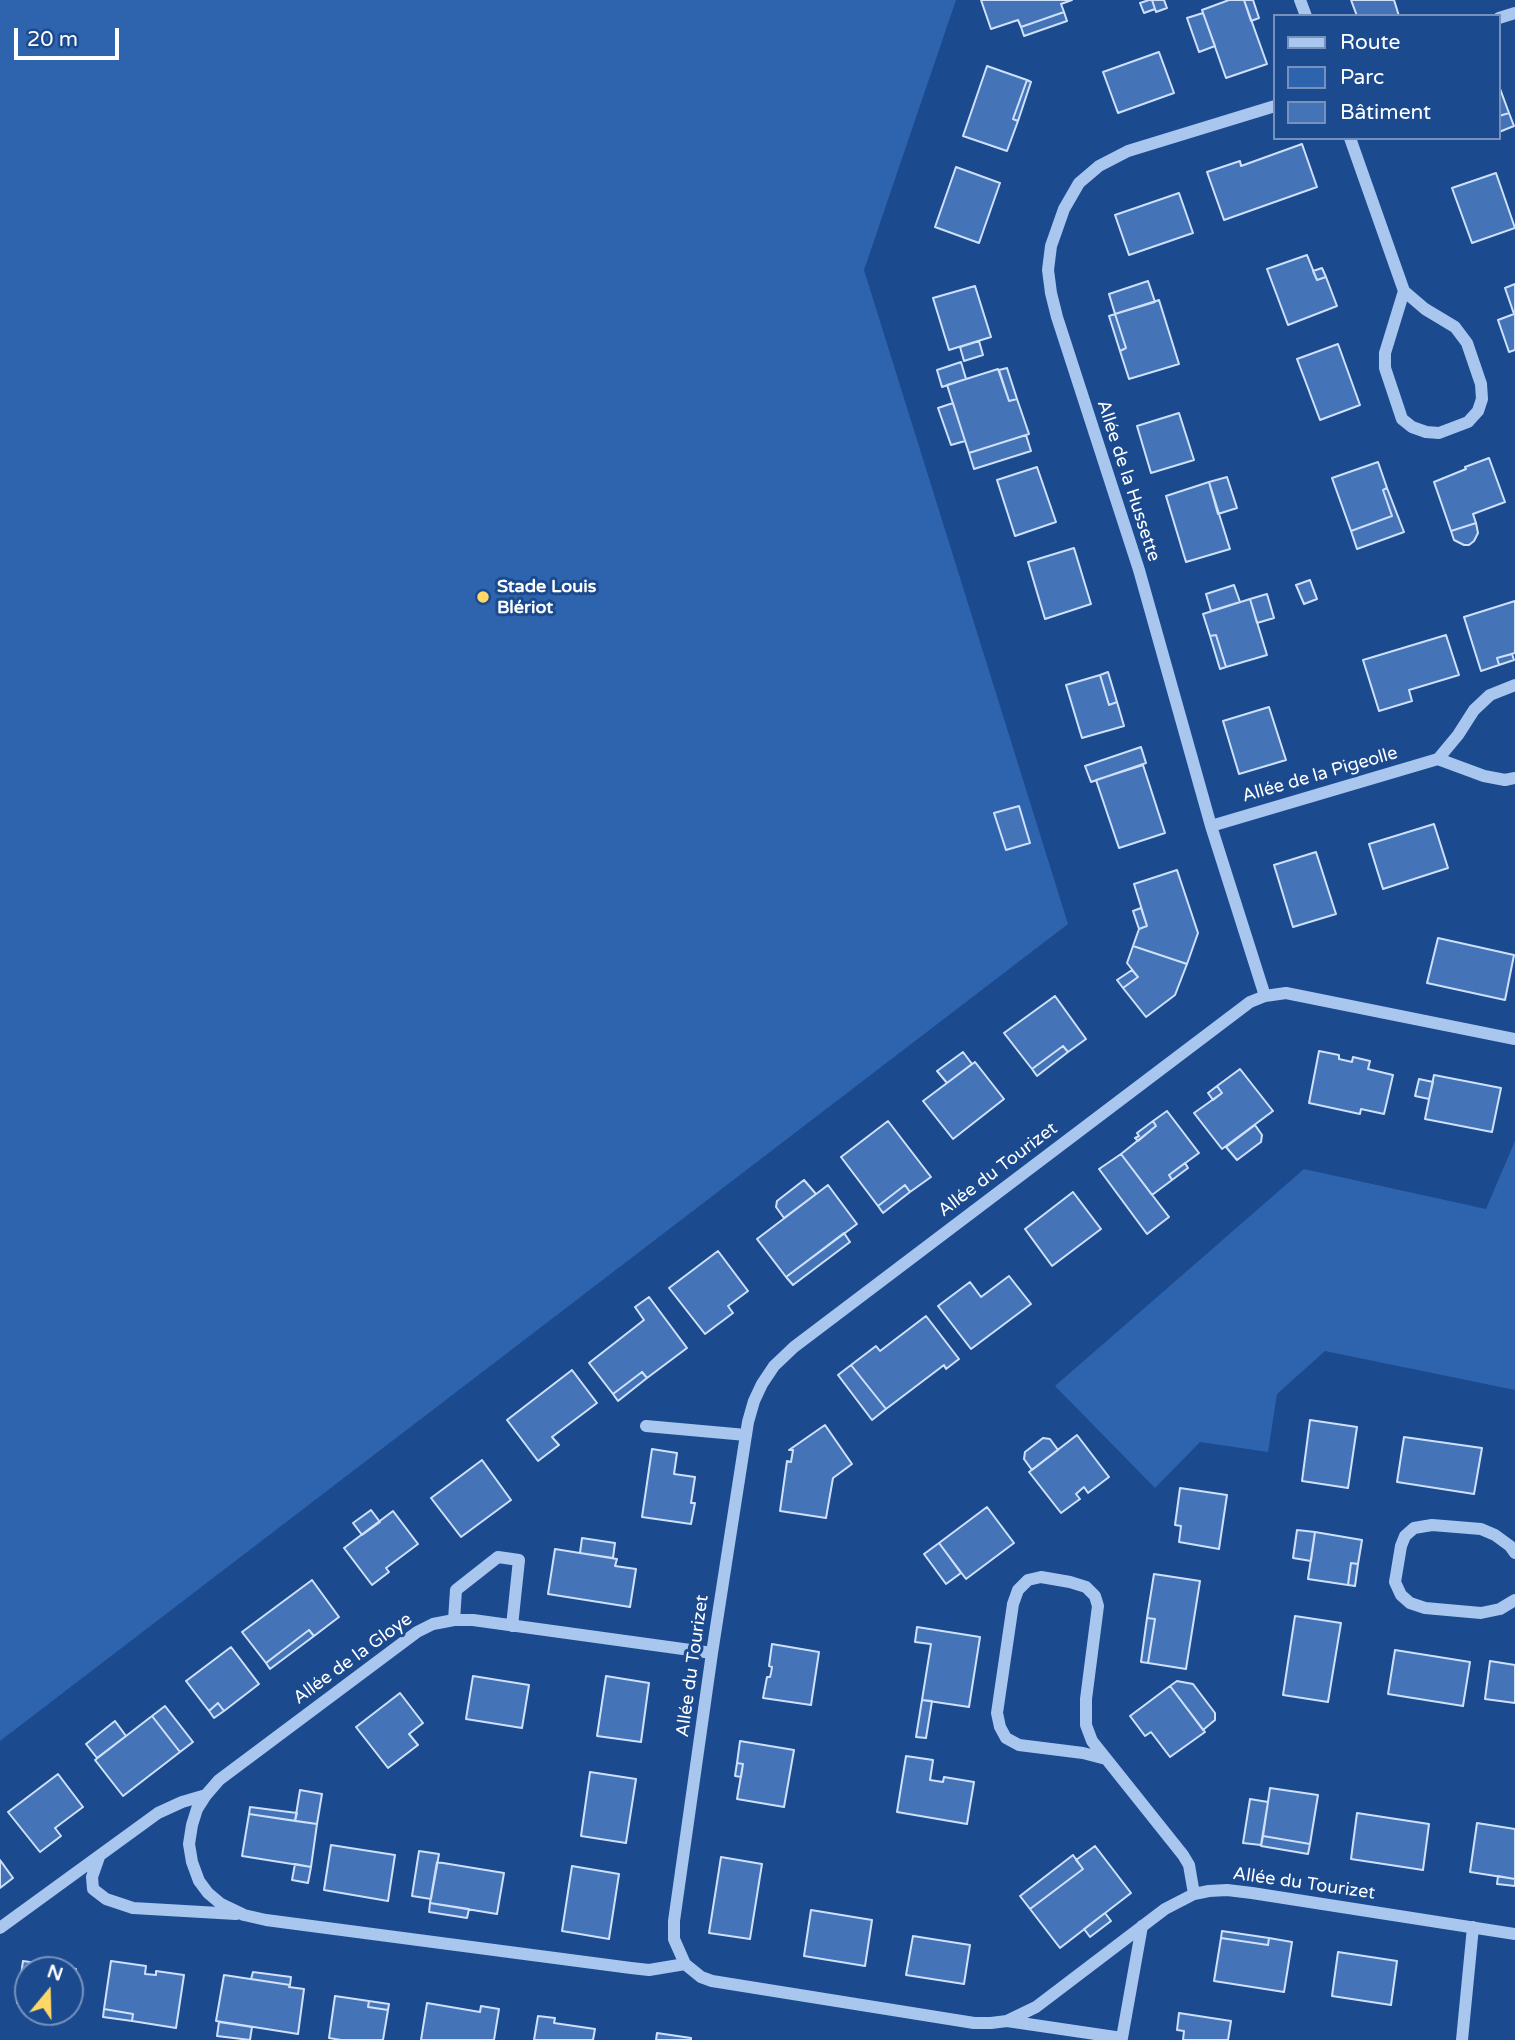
<!DOCTYPE html>
<meta charset="utf-8">
<style>
body{margin:0}
#map{position:relative;width:1515px;height:2040px;overflow:hidden;background:#1b4a8f;font-family:"Varela Round",sans-serif}
canvas{display:block}
.legend{position:absolute;left:1273px;top:14px;width:228px;height:126px;box-sizing:border-box;background:#1b4a8f;border:2px solid #7692bc;margin:0;padding:9px 12px;list-style:none;font-size:21px;color:#fff}
.legend li{display:flex;align-items:center;gap:14px;height:35px}
.legend b{width:35px;border:2px solid #7692bc}
.north{position:absolute;left:14px;top:1956px;width:70px;height:70px;box-sizing:border-box;background:#1b4a8f;border:2px solid #7692bc;border-radius:50%;rotate:19deg;font-size:19px;font-weight:700;line-height:28px;text-align:center;color:#fff}
.north::after{content:'';display:block;margin:auto;width:24px;height:32px;background:#ffd767;clip-path:polygon(50% 0,100% 100%,50% 72%,0 100%)}
.scale{position:absolute;left:14px;top:28px;width:105px;height:32px;box-sizing:border-box;border:4px solid #fff;border-top:0;padding-left:9px;font-size:21px;line-height:24px;white-space:nowrap;color:#fff;-webkit-text-stroke:5px #1b4a8f;paint-order:stroke}
</style>
<div id="map">
<canvas width="1515" height="2040"></canvas>
<ul class="legend">
<li><b style="height:9px;background:#a9c6ee"></b>Route</li>
<li><b style="height:19px;background:#2e64ad"></b>Parc</li>
<li><b style="height:19px;background:#4474b7"></b>Bâtiment</li>
</ul>
<div class="north">N</div>
<div class="scale">20 m</div>
</div>
<script>
const ctx = document.querySelector('canvas').getContext('2d');
ctx.lineJoin = 'round';
function fillPath(path, color) { ctx.fillStyle = color; ctx.fill(path, 'evenodd'); }
const shape = rows => new Path2D(rows.map(r => 'M' + r).join(''));
function stroke(path, color, width, dash) { ctx.strokeStyle = color; ctx.lineWidth = width; ctx.lineCap = dash ? 'butt' : 'round'; ctx.setLineDash(dash || []); ctx.stroke(path); }
function drawText(font, color, halo, rows, align = 'center') {
  ctx.font = font + ' "Varela Round",sans-serif'; ctx.lineWidth = 6; ctx.setLineDash([]); ctx.textBaseline = 'middle'; ctx.strokeStyle = halo; ctx.fillStyle = color; for (const [text, x, y, turn = 0] of rows) {
    ctx.save(); ctx.translate(x, y); ctx.rotate((+turn || 0) * Math.PI / 180); ctx.textAlign = isNaN(turn) ? turn : align; if (halo) ctx.strokeText(text, 0, 0); ctx.fillText(text, 0, 0); ctx.restore();
  }
}
fillPath(shape([
 [0,0,956,0,864,270,1068,924,0,1741],
 [1515,1141,1515,1390,1325,1351,1277,1394,1268,1452,1200,1442,1155,1488,1055,1386,1304,1169,1486,1209]
]), '#2e64ad');
const building = shape([
 [981,0,1072,0,1061,4,1064,12,1021,27,1018,20,991,29,981,0],
 [1149,0,1152,0,1155,9,1144,13,1140,3,1149,0],
 [1152,0,1164,0,1167,8,1156,12,1152,0],
 [1229,0,1244,0,1267,64,1226,78,1202,10,1229,0],
 [1244,0,1253,0,1259,18,1251,21,1244,0],
 [1351,0,1394,0,1399,16,1357,16,1351,0],
 [1064,12,1067,21,1024,36,1021,27,1064,12],
 [1203,13,1215,46,1199,52,1187,18,1203,13],
 [1159,52,1174,93,1118,113,1103,72,1159,52],
 [987,66,1027,80,1013,119,1018,121,1007,151,963,136,987,66],
 [1027,80,1031,82,1018,121,1013,119,1027,80],
 [1499,86,1509,113,1499,116,1499,86],
 [1509,113,1514,126,1499,132,1499,116,1509,113],
 [1302,144,1317,187,1224,220,1207,172,1240,161,1241,166,1302,144],
 [956,167,1000,183,979,243,935,227,956,167],
 [1496,173,1515,228,1472,243,1452,188,1496,173],
 [1179,193,1193,233,1129,255,1115,215,1179,193],
 [1307,255,1317,280,1326,277,1337,306,1288,325,1267,269,1307,255],
 [1322,268,1326,277,1317,280,1313,271,1322,268],
 [1148,281,1155,302,1115,314,1109,294,1148,281],
 [1515,284,1515,350,1509,352,1498,320,1514,314,1505,288,1515,284],
 [975,286,991,337,949,350,933,298,975,286],
 [1159,300,1179,364,1129,379,1120,351,1126,348,1115,314,1159,300],
 [1115,314,1126,348,1120,351,1109,316,1115,314],
 [979,341,983,355,964,361,960,347,979,341],
 [1338,344,1360,405,1320,420,1297,359,1338,344],
 [961,362,966,379,942,387,937,370,961,362],
 [1007,368,1017,399,1009,401,999,370,1007,368],
 [998,369,1009,401,1017,399,1029,434,969,453,947,385,998,369],
 [953,403,965,441,951,445,938,408,953,403],
 [1179,413,1194,460,1151,473,1137,426,1179,413],
 [1026,435,1031,451,974,469,969,453,1026,435],
 [1489,458,1505,502,1473,514,1476,523,1451,531,1434,482,1466,469,1465,467,1489,458],
 [1378,462,1387,488,1383,490,1392,516,1351,531,1332,478,1378,462],
 [1037,467,1056,522,1015,536,997,480,1037,467],
 [1227,477,1237,508,1218,514,1209,482,1227,477],
 [1209,482,1230,549,1186,562,1166,496,1209,482],
 [1387,488,1404,532,1357,549,1351,531,1392,516,1383,490,1387,488],
 [1476,523,1478,533,1474,541,1469,545,1464,545,1454,540,1451,531,1476,523],
 [1074,548,1091,604,1045,619,1028,562,1074,548],
 [1310,580,1317,599,1304,604,1296,585,1310,580],
 [1234,585,1240,602,1211,611,1206,594,1234,585],
 [1267,594,1274,618,1257,623,1250,599,1267,594],
 [1250,599,1267,655,1226,667,1216,635,1210,636,1203,614,1250,599],
 [1515,601,1515,653,1497,658,1499,665,1481,671,1464,617,1515,601],
 [1216,635,1226,667,1220,669,1210,636,1216,635],
 [1446,635,1459,675,1409,690,1412,701,1379,711,1363,660,1446,635],
 [1512,654,1514,660,1499,665,1497,658,1512,654],
 [1108,672,1117,702,1109,705,1100,675,1108,672],
 [1100,675,1109,705,1117,702,1124,726,1082,738,1066,685,1100,675],
 [1269,707,1286,760,1239,774,1223,721,1269,707],
 [1141,747,1146,763,1091,782,1085,766,1141,747],
 [1143,765,1165,833,1119,848,1096,780,1143,765],
 [1019,806,1030,843,1006,850,994,813,1019,806],
 [1434,824,1448,868,1383,889,1369,844,1434,824],
 [1316,852,1336,914,1293,927,1274,865,1316,852],
 [1177,870,1198,933,1187,964,1133,946,1139,929,1147,926,1134,884,1177,870],
 [1141,908,1147,926,1139,929,1133,911,1141,908],
 [1438,938,1514,955,1505,1000,1427,983,1438,938],
 [1133,946,1187,964,1175,995,1146,1017,1123,988,1138,977,1127,963,1133,946],
 [1132,970,1138,977,1123,988,1117,980,1132,970],
 [1055,996,1086,1039,1068,1052,1063,1046,1032,1069,1004,1033,1055,996],
 [1063,1046,1068,1052,1037,1076,1032,1069,1063,1046],
 [1319,1051,1339,1055,1339,1059,1352,1062,1353,1057,1370,1061,1368,1069,1393,1075,1384,1114,1361,1109,1360,1114,1309,1103,1319,1051],
 [963,1052,972,1064,947,1083,937,1071,963,1052],
 [975,1062,1004,1099,953,1139,923,1101,975,1062],
 [1240,1069,1273,1111,1222,1149,1194,1113,1222,1093,1217,1086,1240,1069],
 [1434,1075,1501,1088,1492,1132,1425,1119,1434,1075],
 [1419,1079,1433,1082,1429,1099,1415,1096,1419,1079],
 [1217,1086,1222,1093,1213,1100,1208,1093,1217,1086],
 [1167,1111,1199,1153,1169,1175,1172,1180,1152,1195,1121,1154,1156,1126,1153,1121,1167,1111],
 [888,1121,931,1177,910,1192,905,1185,878,1206,841,1157,888,1121],
 [1153,1121,1156,1126,1138,1141,1135,1138,1139,1136,1137,1133,1153,1121],
 [1255,1125,1262,1135,1261,1142,1237,1160,1226,1147,1255,1125],
 [1121,1154,1169,1217,1147,1234,1099,1169,1121,1154],
 [1185,1163,1188,1168,1172,1180,1169,1175,1185,1163],
 [804,1180,816,1194,784,1218,776,1207,777,1201,804,1180],
 [828,1185,857,1224,786,1277,757,1239,828,1185],
 [905,1185,910,1192,883,1213,878,1206,905,1185],
 [1073,1192,1101,1229,1052,1266,1025,1229,1073,1192],
 [844,1233,850,1242,793,1285,786,1277,844,1233],
 [718,1251,748,1291,728,1306,733,1313,705,1334,669,1288,718,1251],
 [1009,1276,1031,1304,971,1349,938,1306,970,1282,981,1297,1009,1276],
 [649,1297,687,1348,647,1378,642,1372,613,1394,589,1363,644,1320,635,1307,649,1297],
 [926,1316,959,1359,946,1369,944,1365,886,1409,851,1365,876,1346,880,1351,926,1316],
 [851,1365,886,1409,872,1420,838,1375,851,1365],
 [572,1370,597,1403,552,1437,559,1445,538,1461,507,1420,572,1370],
 [642,1372,647,1378,618,1401,613,1394,642,1372],
 [1310,1420,1357,1427,1348,1488,1302,1481,1310,1420],
 [825,1425,852,1464,833,1478,826,1518,780,1511,787,1461,791,1462,793,1450,789,1450,825,1425],
 [1077,1435,1109,1477,1088,1493,1084,1487,1076,1494,1080,1499,1061,1513,1029,1472,1077,1435],
 [1404,1437,1482,1448,1474,1494,1397,1482,1404,1437],
 [1043,1438,1050,1439,1058,1450,1032,1470,1024,1459,1025,1452,1043,1438],
 [652,1449,677,1453,674,1474,695,1477,691,1503,695,1503,691,1524,642,1517,652,1449],
 [482,1460,511,1500,461,1537,431,1498,482,1460],
 [1180,1488,1227,1495,1219,1549,1179,1542,1181,1526,1175,1525,1180,1488],
 [987,1507,1014,1543,966,1579,939,1543,987,1507],
 [371,1510,380,1522,362,1535,353,1523,371,1510],
 [393,1511,418,1544,386,1568,389,1572,372,1585,344,1548,393,1511],
 [1297,1530,1315,1532,1311,1561,1293,1558,1297,1530],
 [1315,1532,1362,1540,1358,1564,1351,1563,1348,1585,1308,1579,1315,1532],
 [582,1538,615,1543,613,1558,580,1553,582,1538],
 [939,1543,961,1573,946,1584,924,1554,939,1543],
 [555,1549,617,1559,615,1566,636,1569,630,1607,548,1594,555,1549],
 [1351,1563,1358,1564,1355,1586,1348,1585,1351,1563],
 [1154,1574,1200,1581,1186,1669,1148,1663,1155,1619,1147,1618,1154,1574],
 [312,1580,339,1617,314,1636,309,1630,266,1663,242,1632,312,1580],
 [1295,1616,1341,1623,1328,1702,1283,1695,1295,1616],
 [1147,1618,1155,1619,1148,1663,1141,1662,1147,1618],
 [917,1627,980,1637,969,1707,922,1700,931,1644,915,1642,917,1627],
 [309,1630,314,1636,270,1669,266,1663,309,1630],
 [772,1644,819,1652,811,1705,763,1698,767,1677,770,1677,771,1673,772,1667,769,1666,772,1644],
 [231,1647,259,1684,224,1711,218,1703,209,1711,186,1681,231,1647],
 [1395,1650,1470,1662,1463,1706,1388,1694,1395,1650],
 [1490,1661,1515,1665,1515,1703,1485,1699,1490,1661],
 [473,1676,529,1685,522,1728,466,1719,473,1676],
 [606,1676,649,1683,641,1742,597,1736,606,1676],
 [1177,1681,1193,1684,1215,1713,1215,1720,1203,1730,1170,1686,1177,1681],
 [1170,1686,1205,1732,1170,1757,1151,1732,1145,1736,1130,1716,1170,1686],
 [400,1693,423,1723,409,1734,418,1745,388,1768,356,1727,400,1693],
 [922,1700,932,1701,926,1738,916,1737,922,1700],
 [218,1703,224,1711,214,1718,209,1711,218,1703],
 [165,1706,193,1742,180,1752,152,1716,165,1706],
 [152,1716,180,1752,123,1796,95,1760,152,1716],
 [115,1721,126,1736,97,1758,86,1744,115,1721],
 [740,1741,794,1750,784,1807,737,1799,743,1764,737,1763,740,1741],
 [906,1756,933,1760,930,1780,943,1782,944,1777,974,1782,967,1824,897,1812,906,1756],
 [737,1763,743,1764,741,1777,735,1776,737,1763],
 [590,1772,636,1779,626,1843,581,1836,590,1772],
 [58,1774,83,1807,55,1828,61,1836,40,1852,8,1812,58,1774],
 [1270,1788,1318,1795,1310,1844,1263,1836,1270,1788],
 [300,1790,322,1794,317,1824,295,1821,300,1790],
 [1250,1799,1268,1802,1261,1845,1243,1843,1250,1799],
 [250,1807,297,1813,295,1821,249,1814,250,1807],
 [1357,1813,1429,1824,1423,1870,1351,1859,1357,1813],
 [249,1814,317,1824,311,1867,242,1856,249,1814],
 [1477,1823,1515,1829,1515,1879,1470,1872,1477,1823],
 [1263,1836,1310,1844,1308,1854,1261,1846,1263,1836],
 [331,1845,395,1855,388,1901,324,1890,331,1845],
 [1095,1846,1131,1893,1060,1948,1030,1909,1083,1869,1076,1860,1095,1846],
 [419,1851,439,1854,431,1899,412,1896,419,1851],
 [1073,1855,1083,1869,1030,1909,1020,1896,1073,1855],
 [721,1857,762,1864,750,1939,709,1933,721,1857],
 [0,1860,13,1878,0,1888,0,1860],
 [437,1862,504,1873,497,1914,430,1903,437,1862],
 [295,1864,311,1867,308,1883,292,1880,295,1864],
 [572,1866,619,1874,609,1939,562,1931,572,1866],
 [1498,1876,1515,1879,1515,1886,1497,1884,1498,1876],
 [430,1903,469,1909,467,1918,429,1912,430,1903],
 [811,1910,872,1920,865,1966,804,1956,811,1910],
 [1105,1913,1111,1921,1090,1937,1084,1929,1105,1913],
 [1222,1931,1269,1938,1268,1945,1221,1938,1222,1931],
 [913,1936,970,1945,964,1984,906,1975,913,1936],
 [1221,1938,1268,1945,1269,1938,1292,1942,1284,1992,1214,1981,1221,1938],
 [1338,1952,1397,1961,1391,2005,1332,1996,1338,1952],
 [23,1961,76,1969,70,2011,70,1970,28,1970,28,2005,17,2003,23,1961],
 [111,1961,146,1966,145,1974,156,1975,156,1971,184,1975,176,2028,132,2021,133,2014,104,2009,111,1961],
 [253,1972,291,1977,290,1985,251,1979,253,1972],
 [224,1975,290,1985,289,1987,304,1989,298,2034,216,2021,224,1975],
 [335,1996,369,2001,368,2007,388,2010,383,2040,341,2040,329,2038,335,1996],
 [369,2001,389,2004,388,2010,368,2007,369,2001],
 [427,2003,480,2012,481,2006,499,2009,494,2040,421,2040,427,2003],
 [104,2009,133,2014,132,2021,103,2017,104,2009],
 [1179,2013,1231,2021,1228,2040,1183,2040,1184,2031,1177,2030,1179,2013],
 [538,2016,555,2018,554,2023,595,2029,593,2040,534,2040,538,2016],
 [219,2022,252,2027,250,2040,217,2036,219,2022],
 [657,2033,691,2038,691,2040,656,2040,657,2033]
]);
fillPath(building, '#4474b7');
stroke(building, '#cfe1fa', 2);
stroke(shape([
 [1300,0,1306,16],
 [1499,18,1515,13],
 [1350,138,1404,291,1425,309,1455,327,1467,343,1481,384,1482,399,1478,411,1468,422,1439,433,1426,432,1412,427,1402,419,1385,368,1385,353,1404,291],
 [1438,759,1458,735,1474,710,1490,695,1515,685],
 [1211,826,1438,759,1484,776,1505,780,1515,778],
 [1265,996,1211,826,1139,570,1057,317,1051,293,1048,270,1051,246,1064,209,1079,183,1099,166,1128,151,1275,106],
 [1515,1039,1286,993,1265,996,1250,1002,794,1347,774,1366,762,1384,754,1401,748,1422,712,1653,674,1921,674,1939,685,1964,701,1977,712,1981,974,2023,991,2023,1007,2021,1036,2007,1165,1909,1194,1894,1209,1891,1227,1890,1252,1893,1515,1934],
 [646,1426,746,1435],
 [1515,1553,1510,1546,1495,1535,1481,1529,1432,1525,1414,1528,1405,1536,1401,1546,1395,1582,1401,1595,1410,1603,1425,1608,1481,1613,1500,1609,1515,1600],
 [454,1620,456,1590,498,1557,519,1560,512,1626],
 [1106,1759,1083,1753,1019,1745,1006,1738,1000,1727,997,1713,1013,1604,1018,1590,1028,1580,1041,1577,1070,1582,1086,1587,1095,1596,1098,1606,1086,1699,1086,1725,1092,1741,1183,1855,1189,1865,1194,1894],
 [99,1857,92,1877,93,1889,106,1899,133,1908,236,1914],
 [0,1928,158,1813,182,1802,206,1795],
 [685,1964,649,1970,631,1968,266,1920,244,1915,221,1904,208,1893,199,1881,192,1862,189,1844,192,1825,197,1809,206,1795,219,1780,417,1632,433,1624,454,1620,473,1620,712,1653],
 [1007,2021,1122,2038,1142,1926],
 [1462,2040,1473,1927]
]), '#a9c6ee', 12);
for (const [x, y, r, color] of [
 [483,597,7,"#ffd767"]
]) { const dot = new Path2D(); dot.arc(x, y, r, 0, 2 * Math.PI); ctx.fillStyle = color; ctx.fill(dot); stroke(dot, '#1b4a8f', 2.5); }
drawText('18px', '#fff', '#1b4a8f', [
 ["Allée de la Hussette",1128,481,72],
 ["Allée de la Pigeolle",1320,775,-16],
 ["Allée du Tourizet",998,1170,-37],
 ["Allée de la Gloye",353,1659,-36],
 ["Allée du Tourizet",693,1666,-82],
 ["Allée du Tourizet",1304,1884,8]
]);
drawText('bold 18px', '#fff', '#1b4a8f', [
 ["Stade Louis",497,587],
 ["Blériot",497,608]
], 'left');
</script>
